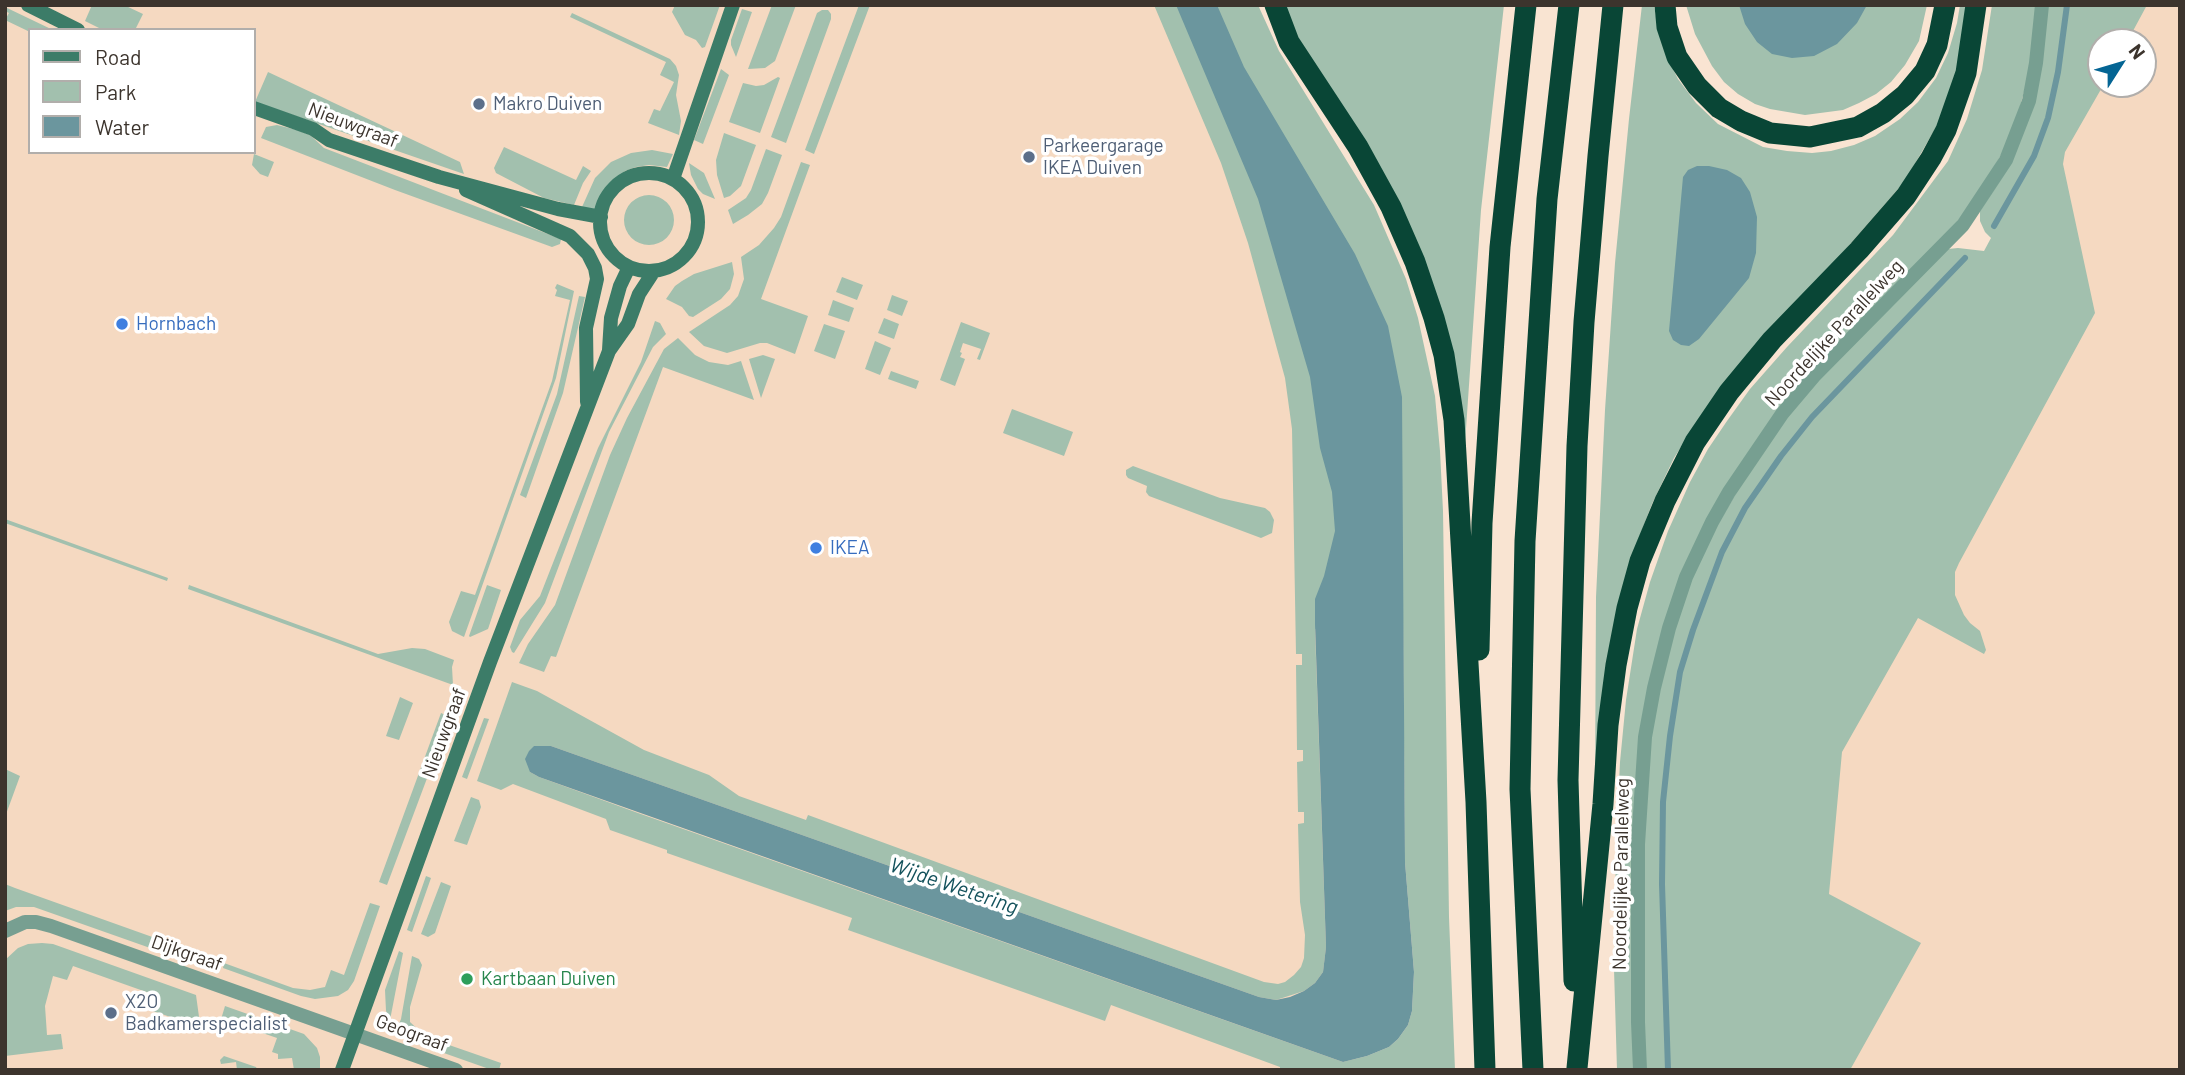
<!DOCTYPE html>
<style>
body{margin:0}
#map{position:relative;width:2185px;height:1075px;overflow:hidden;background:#f9e4d2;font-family:Barlow,sans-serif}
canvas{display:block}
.frame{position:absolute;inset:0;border:7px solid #3c342d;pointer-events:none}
.legend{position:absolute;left:28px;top:28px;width:228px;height:126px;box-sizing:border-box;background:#fff;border:2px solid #b1aeab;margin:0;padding:9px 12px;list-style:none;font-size:21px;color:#3c342d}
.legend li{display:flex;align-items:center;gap:14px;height:35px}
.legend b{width:35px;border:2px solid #b1aeab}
.north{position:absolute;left:2087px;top:28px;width:70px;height:70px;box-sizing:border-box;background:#fff;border:2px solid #b1aeab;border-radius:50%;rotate:53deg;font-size:19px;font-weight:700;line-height:28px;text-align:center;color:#3c342d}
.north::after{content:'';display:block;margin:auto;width:24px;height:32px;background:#046594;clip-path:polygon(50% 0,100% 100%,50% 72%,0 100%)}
</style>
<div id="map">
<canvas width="2185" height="1075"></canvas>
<div class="frame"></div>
<ul class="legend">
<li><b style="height:9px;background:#3c7c68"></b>Road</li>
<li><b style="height:19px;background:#a2c0ae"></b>Park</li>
<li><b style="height:19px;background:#6b969e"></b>Water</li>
</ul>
<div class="north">N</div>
</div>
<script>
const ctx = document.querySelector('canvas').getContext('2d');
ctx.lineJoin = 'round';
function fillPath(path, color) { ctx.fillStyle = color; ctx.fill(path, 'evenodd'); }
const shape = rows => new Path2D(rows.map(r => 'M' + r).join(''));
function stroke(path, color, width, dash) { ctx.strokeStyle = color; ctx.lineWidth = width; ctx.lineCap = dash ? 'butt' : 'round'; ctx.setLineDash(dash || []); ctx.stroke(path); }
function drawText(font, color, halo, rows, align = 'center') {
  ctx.font = font + ' Barlow,sans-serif'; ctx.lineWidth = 7; ctx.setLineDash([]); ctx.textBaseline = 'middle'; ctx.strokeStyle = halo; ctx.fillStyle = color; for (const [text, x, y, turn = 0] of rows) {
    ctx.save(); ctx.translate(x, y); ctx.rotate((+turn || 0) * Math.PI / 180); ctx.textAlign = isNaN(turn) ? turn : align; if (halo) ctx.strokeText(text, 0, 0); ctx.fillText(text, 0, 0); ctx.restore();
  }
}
fillPath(shape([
 [5,5,1205,5,1361,412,1345,1043,1360,1070,5,1070],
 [30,30,254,30,254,152,30,152],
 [2087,5,2180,5,2180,1070,1715,1070,2020,244],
 [2101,42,2143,42,2143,84,2101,84]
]), '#f5d9c1');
fillPath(shape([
 [92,5,124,5,143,14,135,30,103,30,85,21],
 [675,5,720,5,705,47,702,48,696,40,685,35,672,12],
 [772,5,796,5,775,61,765,68,748,69],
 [859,5,870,5,814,154,805,150],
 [1154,5,1258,5,1279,51,1374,205,1406,279,1418,318,1435,396,1440,451,1443,511,1449,917,1455,1070,1280,1070,1280,1067,1111,1005,1105,1021,848,930,852,918,667,853,667,850,610,830,606,819,513,784,501,790,477,781,512,682,537,691,644,750,709,775,739,796,806,820,808,815,1264,982,1278,984,1285,982,1294,975,1301,967,1304,958,1305,935,1300,902,1298,824,1304,823,1304,812,1298,812,1297,762,1303,761,1303,750,1297,750,1296,665,1302,665,1302,654,1296,654,1292,429,1285,378,1248,243,1221,163],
 [1403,618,1405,862,1414,972,1412,1011,1408,1025,1398,1039,1389,1047,1367,1056,1343,1062,638,813,539,777,530,772,534,746,551,746,1259,997,1276,1000,1304,991,1315,983,1323,972,1326,947,1315,629],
 [1284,5,1504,5,1481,210,1464,458,1453,361,1306,51,1292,27],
 [1642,5,1654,5,1659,34,1668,59,1678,79,1696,103,1718,124,1763,147,1787,151,1812,153,1831,151,1854,145,1875,136,1900,119,1918,102,1936,78,1948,53,1957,23,1960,5,1968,5,1960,62,1939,122,1905,181,1700,417,1674,458,1652,504,1633,553,1595,789,1596,597,1605,410,1615,263,1629,119],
 [1686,5,1927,5,1919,41,1905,65,1891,82,1876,94,1859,103,1843,110,1805,115,1770,109,1755,104,1738,94,1724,82,1712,66,1695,34],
 [1992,5,2038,5,2030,70,2012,136,1976,198,1948,233,1821,362,1709,517,1649,691,1636,1070,1617,1070,1614,969,1616,843,1620,762,1626,700,1637,629,1650,582,1668,531,1690,482,1708,449,1727,421,1750,389,1787,347,1893,235,1948,161,1967,119,1982,70],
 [2047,5,2147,5,2127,42,2101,42,2101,84,2104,84,2065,152,2063,164,2095,313,1959,563,1955,572,1955,595,1964,615,1970,623,1980,631,1986,650,1984,654,1918,618,1842,752,1829,894,1921,943,1850,1070,1645,1070,1644,821,1651,732,1672,634,1690,583,1709,540,1758,455,1809,389,1948,249,1958,248,1984,251,1991,238,1985,232,1980,221,1980,211,2003,176],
 [5,7,53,30,30,30,30,32,5,20,9,13,5,11],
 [742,9,752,12,736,57,731,45,731,40],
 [822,10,828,10,831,14,831,19,786,143,771,137,817,13],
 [572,13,670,59,676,66,679,75,676,95,681,121,679,135,648,123,654,109,660,111,674,82,660,75,666,62,570,17],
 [721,69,729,75,703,144,694,140],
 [268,72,460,162,464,174,255,102],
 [778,77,780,78,760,133,729,122,743,83,756,86,764,85],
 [277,125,297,130,310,135,324,148,561,239,560,244,552,247,395,190,261,138,266,127],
 [724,133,756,145,741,186,730,196,724,198,717,175,716,160],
 [504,147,576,180,583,166,591,171,583,183,574,205,544,198,496,173,494,168],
 [766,149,782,155,768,193,762,204,748,215,733,224,728,210,746,198,751,190],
 [652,150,673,154,667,167,649,165,636,167,625,171,606,187,596,210,582,207,595,178,611,162,631,153],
 [254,154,274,162,268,177,260,174,252,165],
 [801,162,810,165,761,299,808,316,795,354,767,343,760,343,727,353,704,346,689,332,730,305,738,296,744,279,741,257,759,245,774,228,781,217],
 [689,163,704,173,715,199,703,194,698,189,691,175],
 '624 220a25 25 0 1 1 50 0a25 25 0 1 1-50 0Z',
 [732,262,734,274,730,289,721,299,693,317,689,316,682,307,666,299,675,286,682,281,694,274],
 [842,277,863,285,857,300,836,292],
 [557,284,574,291,556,378,464,637,452,631,449,622,461,591,475,595,552,381,570,300,555,296,557,290,555,288],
 [892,295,908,301,902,316,887,310],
 [579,296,585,297,563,393,526,498,520,495,557,394],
 [833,300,854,308,849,322,828,315],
 [884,318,899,324,894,339,878,333],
 [655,321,660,323,666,334,653,347,609,432,545,603,514,653,512,652,510,647,520,620,540,596,598,448,641,362],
 [961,322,990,333,980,360,977,359,981,349,963,343,960,352,962,353,960,357,965,359,955,386,940,380],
 [824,324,845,331,835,359,814,351],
 [678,338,695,355,709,362,728,365,741,361,754,400,663,367,556,657,551,656,544,672,519,663,528,644,555,605,610,455,627,418,664,349],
 [875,341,891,348,880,375,865,369],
 [763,355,775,359,761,398,749,359],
 [891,371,919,381,916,389,888,379],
 [1012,409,1073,432,1064,456,1003,433],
 [1133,466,1220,498,1265,508,1270,512,1274,520,1272,533,1261,538,1149,496,1146,492,1147,486,1128,478,1126,475,1126,470],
 [5,519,168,578,167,581,5,523],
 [189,585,378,654,412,648,425,649,454,660,452,667,453,685,188,589],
 [487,585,501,590,488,629,470,637,469,636],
 [400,697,413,703,399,740,386,736],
 [441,713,450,717,387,885,379,882],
 [484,718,489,719,467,779,462,777],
 [5,769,20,776,5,817],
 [471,797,479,800,481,807,467,845,454,841],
 [426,876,431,878,412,932,407,930],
 [441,882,451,886,435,933,428,937,421,934],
 [5,884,15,888,200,954,193,961,187,961,34,907,16,907,5,911],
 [370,903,380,906,354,981,348,990,338,996,315,999,301,996,223,968,224,963,293,988,310,990,325,987,331,970,344,975],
 [42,943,53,944,196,995,200,1024,197,1026,147,1009,152,994,73,966,67,980,53,976,45,1006,47,1035,61,1034,63,1049,5,1056,5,960,18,948,28,944],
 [399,951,403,953,390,1020,386,1011,385,990],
 [412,956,419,959,422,965,410,1007,410,1022,426,1037,501,1063,499,1070,492,1070,407,1040,396,1031,401,1019],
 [225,1006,304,1034,317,1048,320,1057,320,1070,294,1070,292,1058,278,1059,278,1054,272,1052,277,1038,228,1021,222,1035,219,1034,219,1026],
 [224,1056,256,1067,257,1069,237,1070,236,1062,221,1064,220,1060]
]), '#a2c0ae');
fillPath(shape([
 [1176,5,1217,5,1244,67,1355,254,1388,326,1402,397,1405,862,1414,972,1412,1011,1408,1025,1398,1039,1389,1047,1367,1056,1343,1062,539,777,530,772,525,759,529,751,534,746,551,746,1259,997,1276,1000,1290,997,1304,991,1315,983,1323,972,1326,947,1315,624,1315,599,1324,576,1335,531,1332,492,1320,448,1310,377,1258,199],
 [1739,5,1867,5,1857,23,1837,44,1814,56,1792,58,1772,54,1757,42,1745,24],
 [1697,166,1709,166,1727,170,1741,178,1750,192,1757,217,1756,253,1749,278,1699,339,1689,346,1681,345,1673,340,1669,331,1683,177,1688,170]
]), '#6b969e');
stroke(shape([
 [1994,226,2034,156,2048,118,2058,72,2067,5],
 [1668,1070,1662,884,1663,802,1670,736,1680,672,1693,630,1722,552,1745,508,1781,456,1812,417,1965,258]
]), '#6b969e', 6);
stroke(shape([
 [5,931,25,922,36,922,51,926,456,1070],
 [1640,1070,1638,1022,1638,844,1645,737,1654,688,1669,628,1686,577,1712,522,1729,492,1782,414,1815,375,1963,225,2006,160,2029,101,2036,63,2042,5]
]), '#779f91', 14);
stroke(shape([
 [28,5,78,30],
 [254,108,313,129,329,140,439,177,558,209,601,217],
 '600 222a49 49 0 1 1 98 0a49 49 0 1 1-98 0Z',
 [673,179,733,5],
 [466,190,570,236,588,254,595,268,597,279,586,328,587,402],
 [609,350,611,318,620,286,629,267],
 [342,1070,490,662,609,351,628,324,639,294,654,271]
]), '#3c7c68', 14);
stroke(shape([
 [1275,5,1289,42,1358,147,1391,207,1415,262,1434,318,1444,355,1454,420,1476,802,1485,1070],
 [1665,5,1667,27,1677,57,1697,86,1719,108,1741,121,1770,133,1810,137,1858,127,1883,113,1905,95,1925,71,1937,45,1945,5],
 [1479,650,1482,523,1500,247,1526,5],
 [1574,981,1568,780,1577,446,1584,322,1598,156,1613,5],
 [1577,1068,1603,804,1608,725,1616,665,1627,608,1640,561,1665,501,1695,442,1729,392,1772,340,1859,250,1906,196,1931,158,1946,130,1966,73,1976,5],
 [1533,1070,1520,789,1525,541,1547,199,1569,5]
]), '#094636', 21);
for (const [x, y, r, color] of [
 [479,104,7,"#5c6f8a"],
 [1029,157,7,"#5c6f8a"],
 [122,324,7,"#3f7fe0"],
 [816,548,7,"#3f7fe0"],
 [467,979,7,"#2e9e5b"],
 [111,1013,7,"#5c6f8a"]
]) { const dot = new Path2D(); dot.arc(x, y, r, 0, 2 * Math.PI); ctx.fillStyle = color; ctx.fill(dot); stroke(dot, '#fff', 2.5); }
drawText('19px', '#4e5e75', '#fff', [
 ["Makro Duiven",493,104],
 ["Parkeergarage",1043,146],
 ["IKEA Duiven",1043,168],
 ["X2O",125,1002],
 ["Badkamerspecialist",125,1024]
], 'left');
drawText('19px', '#3c342d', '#fff', [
 ["Nieuwgraaf",353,125,21],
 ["Noordelijke Parallelweg",1834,333,-47],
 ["Nieuwgraaf",444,733,-70],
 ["Noordelijke Parallelweg",1621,874,-89],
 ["Dijkgraaf",187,953,19],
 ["Geograaf",412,1033,20]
]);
drawText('19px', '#366cbe', '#fff', [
 ["Hornbach",136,324],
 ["IKEA",830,548]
], 'left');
drawText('19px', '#27864d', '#fff', [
 ["Kartbaan Duiven",481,979]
], 'left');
drawText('italic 21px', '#14525c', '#fff', [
 ["Wijde Wetering",954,886,19]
]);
</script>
